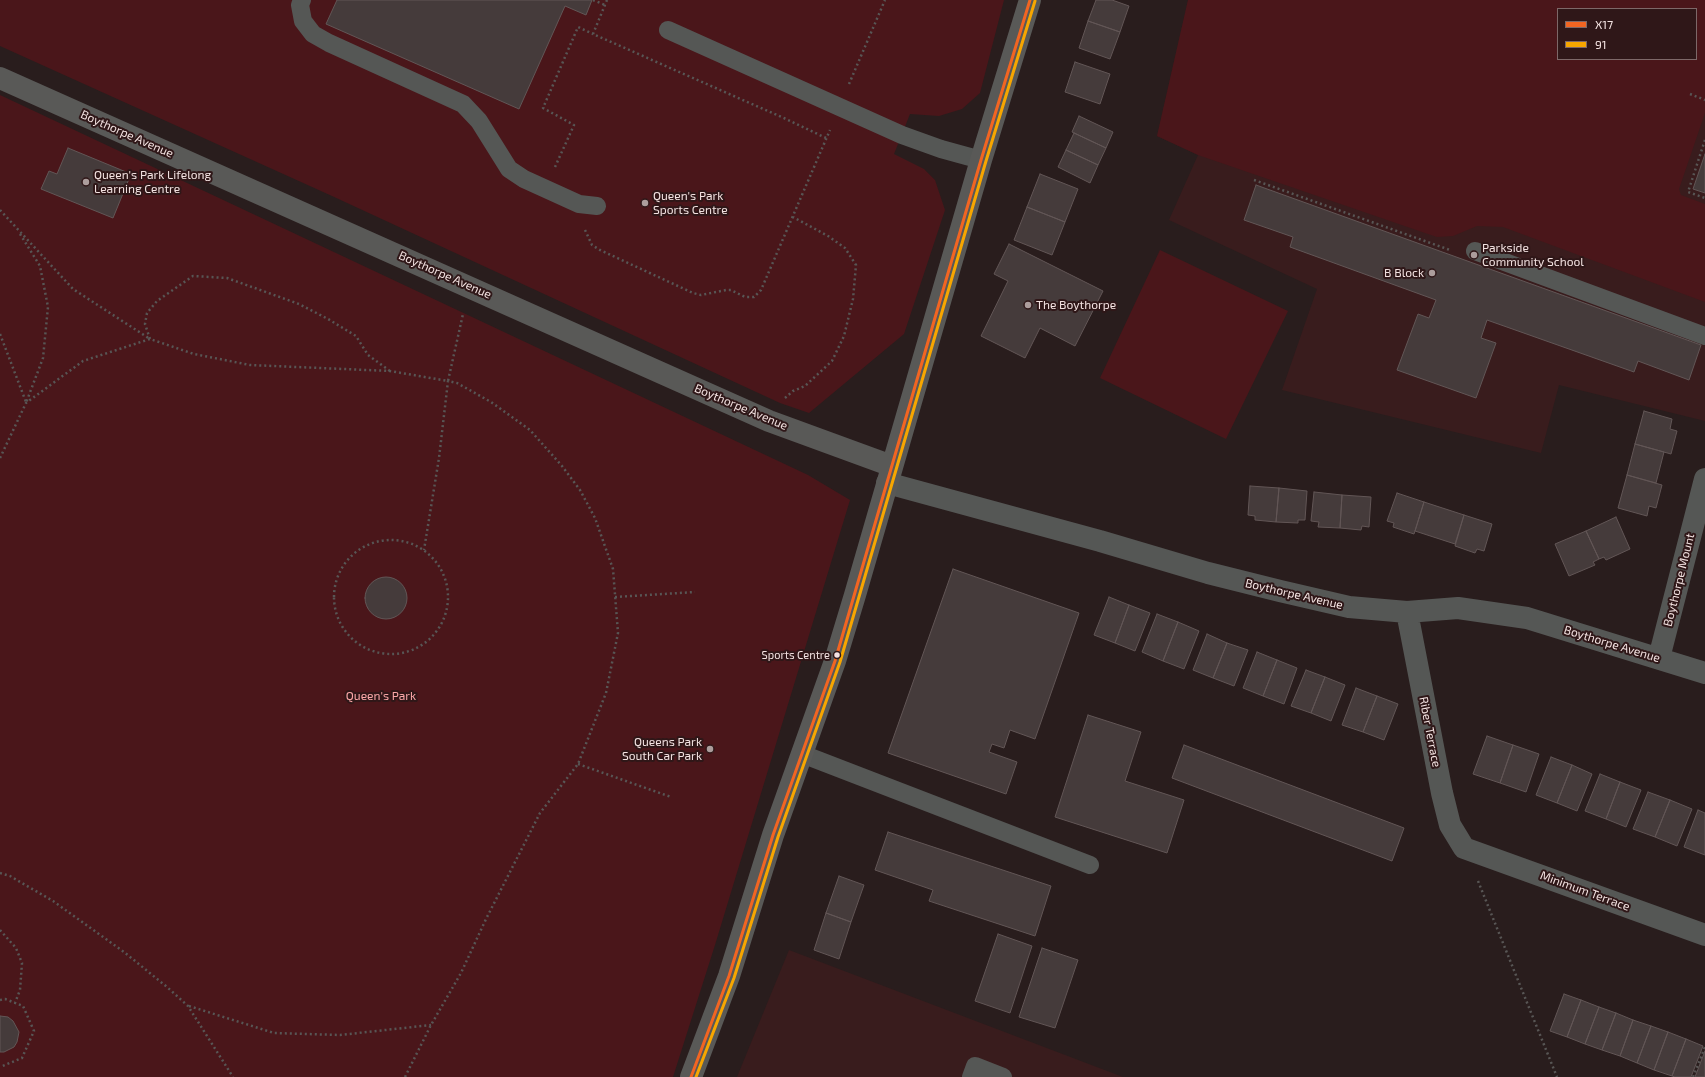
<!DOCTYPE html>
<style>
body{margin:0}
#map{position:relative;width:1705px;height:1077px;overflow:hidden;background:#291d1d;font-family:"Exo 2",sans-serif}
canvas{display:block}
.legend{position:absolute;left:1557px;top:8px;width:140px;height:52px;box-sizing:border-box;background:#2f1718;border:1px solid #7d6868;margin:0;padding:5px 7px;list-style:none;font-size:12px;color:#f3e2e1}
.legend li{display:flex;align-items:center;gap:8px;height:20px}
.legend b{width:20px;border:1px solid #7d6868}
</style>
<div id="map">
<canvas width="1705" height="1077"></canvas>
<ul class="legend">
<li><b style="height:5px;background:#f26522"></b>X17</li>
<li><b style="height:5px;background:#f7a600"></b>91</li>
</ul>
</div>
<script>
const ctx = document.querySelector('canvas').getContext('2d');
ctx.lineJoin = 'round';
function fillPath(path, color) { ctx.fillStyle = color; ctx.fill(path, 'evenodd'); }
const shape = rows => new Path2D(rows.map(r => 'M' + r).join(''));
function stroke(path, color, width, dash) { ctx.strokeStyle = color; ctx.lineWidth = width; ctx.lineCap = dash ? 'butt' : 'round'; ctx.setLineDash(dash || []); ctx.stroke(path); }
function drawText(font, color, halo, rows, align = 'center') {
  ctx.font = font + ' "Exo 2",sans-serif'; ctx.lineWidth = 4; ctx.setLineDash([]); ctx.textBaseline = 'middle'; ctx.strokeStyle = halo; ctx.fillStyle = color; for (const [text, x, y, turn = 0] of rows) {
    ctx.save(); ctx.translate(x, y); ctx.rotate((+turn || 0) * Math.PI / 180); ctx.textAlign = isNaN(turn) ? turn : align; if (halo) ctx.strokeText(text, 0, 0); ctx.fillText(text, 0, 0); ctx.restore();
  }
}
fillPath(shape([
 [1188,0,1705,0,1705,421,1559,385,1541,453,1282,390,1317,289,1169,220,1198,155,1157,136],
 [1558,9,1696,9,1696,59,1558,59],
 [789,950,1123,1077,737,1077]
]), '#391c1d');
fillPath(shape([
 [0,0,1004,0,980,93,962,109,939,116,910,114,894,154,924,169,935,180,945,210,904,334,809,413,780,403,332,196,0,46],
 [1188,0,1705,0,1705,113,1679,189,1681,195,1705,204,1705,302,1503,227,1477,226,1453,236,1437,237,1425,233,1198,155,1157,136],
 [1558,9,1696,9,1696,59,1558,59],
 [0,95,808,475,850,500,715,945,673,1077,0,1077],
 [1160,250,1288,311,1226,439,1100,378]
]), '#4a161a');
const building = shape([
 [337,0,592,0,586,15,565,6,519,109,326,24,337,0],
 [1096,0,1112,0,1129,6,1120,32,1088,21,1096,0],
 [1088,21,1120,32,1110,59,1079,48,1088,21],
 [1075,62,1110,74,1100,104,1065,92,1075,62],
 [1079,116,1113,132,1106,148,1072,132,1079,116],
 [1074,133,1106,148,1098,165,1066,150,1074,133],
 [68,148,131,174,113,218,41,189,49,171,57,174,68,148],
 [1066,150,1098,165,1090,183,1058,167,1066,150],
 [1705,154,1705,193,1693,189,1705,154],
 [1040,174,1078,189,1065,222,1027,207,1040,174],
 [1256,185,1701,345,1689,380,1638,361,1634,372,1487,320,1481,338,1496,343,1476,398,1397,370,1418,314,1429,318,1436,300,1290,247,1293,237,1244,220,1256,185],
 [1027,207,1065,222,1052,255,1014,240,1027,207],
 [1009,244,1103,291,1075,346,1040,328,1025,358,981,336,1008,281,994,274,1009,244],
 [1644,411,1672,419,1670,429,1677,431,1671,454,1635,444,1644,411],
 [1635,444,1664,452,1656,483,1627,475,1635,444],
 [1627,475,1662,485,1656,508,1649,506,1647,516,1618,508,1627,475],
 [1250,486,1279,488,1276,522,1255,520,1255,516,1248,515,1250,486],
 [1279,488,1307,491,1305,520,1298,520,1298,523,1276,522,1279,488],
 [1314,492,1342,495,1340,528,1318,527,1319,522,1311,521,1314,492],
 [1397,493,1424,502,1414,534,1393,527,1394,523,1387,521,1397,493],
 [1342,495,1371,497,1369,527,1362,526,1361,530,1340,528,1342,495],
 [1424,502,1464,515,1455,544,1415,531,1424,502],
 [1464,515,1492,524,1484,551,1477,549,1475,553,1455,546,1464,515],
 [1616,517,1630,549,1606,560,1604,557,1599,559,1586,531,1616,517],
 [1586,531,1599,559,1593,562,1595,565,1569,576,1555,544,1586,531],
 [953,569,1079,613,1035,739,1010,730,1004,748,992,744,989,752,1017,762,1006,794,888,753,953,569],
 '365 598a21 21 0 1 1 42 0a21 21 0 1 1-42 0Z',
 [1109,597,1129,605,1115,643,1094,635,1109,597],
 [1129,605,1150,613,1135,651,1115,643,1129,605],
 [1157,614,1178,622,1163,661,1142,652,1157,614],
 [1178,622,1199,631,1184,669,1163,661,1178,622],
 [1207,634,1227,643,1213,678,1193,670,1207,634],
 [1227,643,1248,650,1234,686,1213,678,1227,643],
 [1257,652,1277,660,1263,696,1243,688,1257,652],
 [1277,660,1297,668,1284,704,1263,696,1277,660],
 [1306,670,1325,677,1311,713,1291,706,1306,670],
 [1325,677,1345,685,1331,721,1311,713,1325,677],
 [1356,688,1377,696,1363,732,1342,725,1356,688],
 [1377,696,1398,704,1384,740,1363,732,1377,696],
 [1088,715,1141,732,1125,781,1184,800,1167,853,1055,817,1088,715],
 [1487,736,1513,745,1500,783,1473,774,1487,736],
 [1184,745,1404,828,1392,861,1172,778,1184,745],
 [1513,745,1539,754,1526,792,1500,783,1513,745],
 [1551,757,1572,765,1557,803,1536,795,1551,757],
 [1572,765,1592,774,1577,811,1557,803,1572,765],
 [1600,774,1620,782,1606,819,1585,811,1600,774],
 [1620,782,1641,790,1626,827,1606,819,1620,782],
 [1648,792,1670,800,1655,837,1633,829,1648,792],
 [1670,800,1692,809,1677,846,1655,837,1670,800],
 [1698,810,1705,813,1705,855,1684,847,1698,810],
 [888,832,1051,886,1035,936,929,901,933,890,875,870,888,832],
 [839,876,864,885,851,922,826,913,839,876],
 [826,913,851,922,839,959,814,950,826,913],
 [998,934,1032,946,1010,1013,975,1001,998,934],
 [1042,948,1078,960,1055,1028,1019,1017,1042,948],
 [1564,994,1581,1000,1567,1037,1550,1031,1564,994],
 [1581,1000,1599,1007,1585,1044,1567,1037,1581,1000],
 [1599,1007,1616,1013,1602,1050,1585,1044,1599,1007],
 [1616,1013,1633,1020,1620,1056,1602,1050,1616,1013],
 [0,1016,8,1017,13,1021,19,1032,17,1042,14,1047,4,1052,0,1052,0,1016],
 [1633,1020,1651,1026,1637,1063,1620,1056,1633,1020],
 [1651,1026,1668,1032,1654,1070,1637,1063,1651,1026],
 [1668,1032,1686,1039,1672,1076,1654,1070,1668,1032],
 [1686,1039,1703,1046,1691,1077,1675,1077,1672,1076,1686,1039],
 [1705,1051,1705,1077,1695,1077,1705,1051]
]);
fillPath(building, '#453b3b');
stroke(building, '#625656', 1);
stroke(shape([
 [593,0,605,5],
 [607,0,593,34,786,119,826,138],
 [849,84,885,0],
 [1690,94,1705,100],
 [1705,140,1688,192,1705,198],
 [555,167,574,125,543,108,578,27,593,34],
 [1254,180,1450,250],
 [0,210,73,289,150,339],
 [585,230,592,245,600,250,693,293,701,295,726,290,731,290,745,297,754,297,761,290,830,130],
 [20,234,40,266,48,307,43,358,26,403],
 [0,334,26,402],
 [150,339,145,324,147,313,157,301,193,276,227,278,299,304,328,319,356,336,368,355,390,371],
 [785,398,793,391,805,386,832,361,844,336,853,299,856,265,845,248,828,236,793,217],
 [0,458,26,403,83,361,150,339,194,354,250,365,390,371,448,381,463,314],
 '334 597a57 57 0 1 1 114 0a57 57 0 1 1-114 0Z',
 [615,597,695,592],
 [578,764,671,797],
 [0,873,10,876,53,901,124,952,167,987,188,1006,233,1077],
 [1478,881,1557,1077],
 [0,930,16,948,22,963,20,990,15,1003],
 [0,1000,5,999,23,1006,34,1031,22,1058,0,1067],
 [189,1006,274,1033,340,1035,431,1025],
 [405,1077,431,1025,461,973,486,919,540,813,578,764,606,693,618,633,613,569,595,518,580,490,562,466,530,430,491,402,457,383,448,381,439,458,424,550],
 [1693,1077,1705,1047]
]), '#585655', 2.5, [2, 3]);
stroke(shape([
 [302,0,300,5,303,21,313,34,329,43,463,104,479,121,509,169,524,179,579,204,597,206],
 [668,30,902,135,941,149,981,160],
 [1475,251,1705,336],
 [802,754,1090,865],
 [971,1077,975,1066,1003,1077]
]), '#555755', 18);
stroke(shape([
 [887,483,1100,541,1208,573,1280,591,1349,607,1407,612,1458,608,1527,618,1705,673],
 [1407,612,1442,793,1450,825,1464,848,1705,935],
 [1659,658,1705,479]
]), '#555755', 22);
stroke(shape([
 [0,78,769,421,892,466],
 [691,1077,729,976,773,835,835,661,855,595,981,160,1030,0]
]), '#595957', 22);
stroke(shape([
 [691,1077,729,976,773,835,835,661,981,160,1030,0]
]), '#f26522', 3);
stroke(shape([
 [696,1077,734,978,778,837,840,662,986,161,1035,1]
]), '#f7a600', 3);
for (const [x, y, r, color] of [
 [86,182,4,"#ac9d9c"],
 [645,203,4,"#ac9d9c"],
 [1474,255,4,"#ac9d9c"],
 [1432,273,4,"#ac9d9c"],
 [1028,305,4,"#ac9d9c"],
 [837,655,3.5,"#f3e2e1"],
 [710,749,4,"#ac9d9c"]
]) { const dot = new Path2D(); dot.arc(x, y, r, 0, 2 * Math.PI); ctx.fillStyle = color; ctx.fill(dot); stroke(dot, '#2f1718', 1.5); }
drawText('11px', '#f3e2e1', '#2f1718', [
 ["Sports Centre",830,655]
], 'right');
drawText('12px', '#f3e2e1', '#2f1718', [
 ["Boythorpe Avenue",127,134,24],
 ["Boythorpe Avenue",445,275,24],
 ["Boythorpe Avenue",741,407,23],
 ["Boythorpe Mount",1679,580,-76],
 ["Boythorpe Avenue",1294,594,13],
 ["Boythorpe Avenue",1612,644,17],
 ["Riber Terrace",1430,732,79],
 ["Minimum Terrace",1585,891,20]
]);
drawText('12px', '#f3e2e1', '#2f1718', [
 ["Queen's Park Lifelong",94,175],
 ["Learning Centre",94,189],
 ["Queen's Park",653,196],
 ["Sports Centre",653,210],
 ["Parkside",1482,248],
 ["Community School",1482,262],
 ["B Block",1424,273,"right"],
 ["The Boythorpe",1036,305],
 ["Queens Park",702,742,"right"],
 ["South Car Park",702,756,"right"]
], 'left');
drawText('12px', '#fba7a8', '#2f1718', [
 ["Queen's Park",381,696]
]);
</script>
